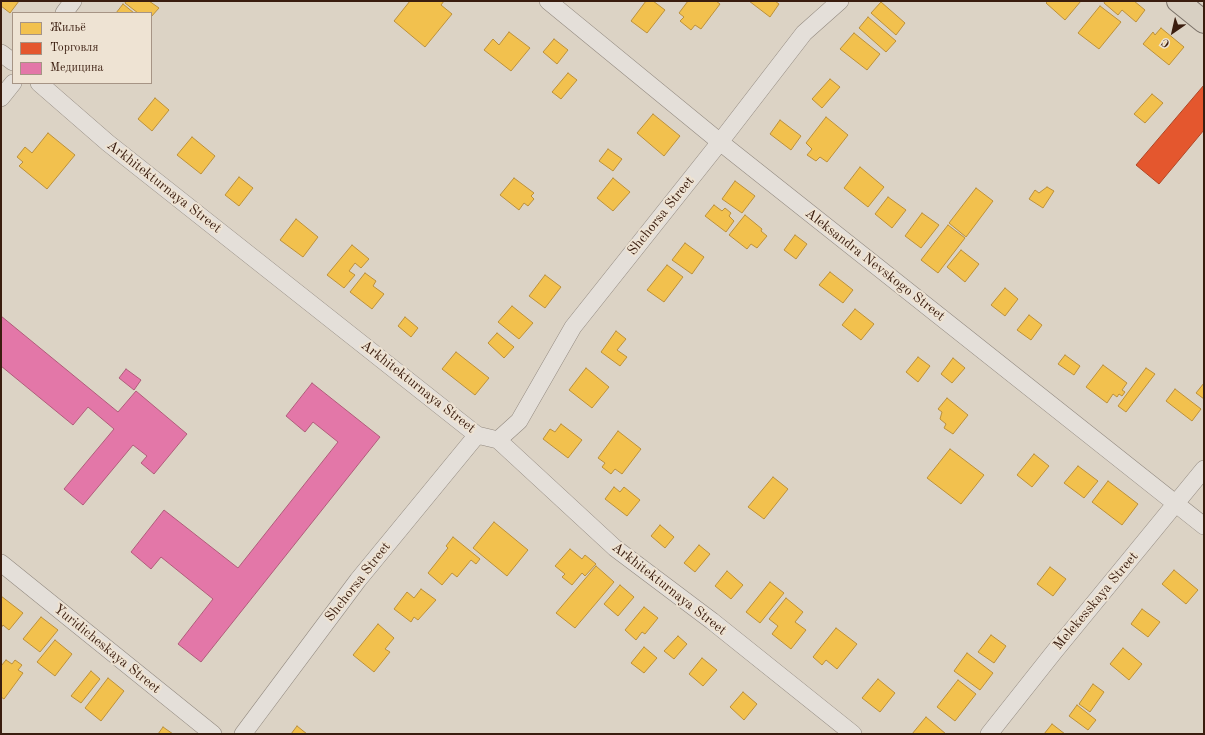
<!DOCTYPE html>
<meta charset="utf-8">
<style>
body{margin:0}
#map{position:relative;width:1205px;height:735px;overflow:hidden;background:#dcd3c5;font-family:"Old Standard TT",serif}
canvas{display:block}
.frame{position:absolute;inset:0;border:2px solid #3a1d0f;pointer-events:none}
.legend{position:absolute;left:12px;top:12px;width:140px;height:72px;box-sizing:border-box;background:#eee3d3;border:1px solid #a69485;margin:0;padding:5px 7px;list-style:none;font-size:12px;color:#3a1d0f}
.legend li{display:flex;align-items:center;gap:8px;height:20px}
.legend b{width:20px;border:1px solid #a69485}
.north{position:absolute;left:1153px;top:12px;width:40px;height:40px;-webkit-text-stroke:3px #eee3d3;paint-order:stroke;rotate:214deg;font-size:11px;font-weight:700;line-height:16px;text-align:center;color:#3a1d0f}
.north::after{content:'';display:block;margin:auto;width:14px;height:18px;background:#3a1d0f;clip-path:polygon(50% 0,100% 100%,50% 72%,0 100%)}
</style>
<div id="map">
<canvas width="1205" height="735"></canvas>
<div class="frame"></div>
<ul class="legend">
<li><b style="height:11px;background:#f2c14e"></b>Жильё</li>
<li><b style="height:11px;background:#e4572e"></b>Торговля</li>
<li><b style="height:11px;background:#e377a8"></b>Медицина</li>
</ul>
<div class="north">С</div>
</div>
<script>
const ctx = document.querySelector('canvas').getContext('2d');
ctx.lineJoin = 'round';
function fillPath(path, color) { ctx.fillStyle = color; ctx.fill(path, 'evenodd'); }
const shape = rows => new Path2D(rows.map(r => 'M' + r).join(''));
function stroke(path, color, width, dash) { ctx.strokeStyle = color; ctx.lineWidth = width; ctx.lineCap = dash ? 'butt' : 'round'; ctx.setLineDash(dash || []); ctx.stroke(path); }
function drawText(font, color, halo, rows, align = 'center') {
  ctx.font = font + ' "Old Standard TT",serif'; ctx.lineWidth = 4; ctx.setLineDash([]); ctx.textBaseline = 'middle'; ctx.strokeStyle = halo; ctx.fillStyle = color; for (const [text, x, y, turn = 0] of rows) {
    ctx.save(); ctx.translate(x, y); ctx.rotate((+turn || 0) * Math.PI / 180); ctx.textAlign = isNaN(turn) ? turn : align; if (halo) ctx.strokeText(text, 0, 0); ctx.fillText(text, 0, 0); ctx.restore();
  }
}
const homes = shape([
 [1,1,19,1,10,13,1,6,1,1],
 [126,1,149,1,159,8,151,17,151,13,138,13,125,3,126,1],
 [410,1,444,1,441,5,452,14,425,47,394,21,410,1],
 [646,1,653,1,665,10,647,33,631,21,646,1],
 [688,1,716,1,720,4,701,29,695,25,691,30,680,21,684,17,679,13,688,1],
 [749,1,775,1,779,4,770,17,749,1],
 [1048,1,1081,1,1065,20,1046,3,1048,1],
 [1105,1,1134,1,1145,10,1136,22,1122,10,1118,15,1104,3,1105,1],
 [881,2,905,23,896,35,871,13,881,2],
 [123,4,134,13,116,13,123,4],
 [1100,6,1121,22,1099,49,1078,33,1100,6],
 [868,17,896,41,886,52,859,28,868,17],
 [1161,28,1184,47,1169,65,1143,44,1153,32,1155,35,1161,28],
 [509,32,530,48,511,71,484,50,493,39,499,45,509,32],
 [854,33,880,54,867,70,840,49,854,33],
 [554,39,568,50,557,64,543,52,554,39],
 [568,73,577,80,561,99,552,92,568,73],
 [830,79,840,87,822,108,812,99,830,79],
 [1152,94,1163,103,1145,123,1134,114,1152,94],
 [155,98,169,110,152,131,138,119,155,98],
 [653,114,680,136,664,156,637,133,653,114],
 [826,117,848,135,827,162,820,157,816,161,807,155,812,149,806,143,826,117],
 [780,120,801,136,791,150,770,134,780,120],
 [48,133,75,155,47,189,19,166,23,162,17,157,25,147,32,153,48,133],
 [192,137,215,156,201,174,177,155,192,137],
 [608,149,622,159,613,171,599,161,608,149],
 [860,167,884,187,868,207,844,188,860,167],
 [239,177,253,188,239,206,225,195,239,177],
 [514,178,534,193,531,196,534,199,528,206,524,203,519,210,500,195,514,178],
 [613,178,630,192,613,211,597,198,613,178],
 [735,181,755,196,742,213,722,199,735,181],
 [1047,187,1054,191,1043,208,1029,199,1035,190,1039,193,1047,187],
 [976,188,993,201,966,237,949,223,976,188],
 [888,197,906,210,892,228,875,214,888,197],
 [714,205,722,211,725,208,731,213,729,216,734,221,726,232,705,216,714,205],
 [922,213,939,225,921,248,905,236,922,213],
 [745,215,762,229,761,231,767,236,757,248,751,244,747,249,729,235,745,215],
 [296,219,318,237,303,257,280,240,296,219],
 [948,225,965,238,938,273,921,260,948,225],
 [795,235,807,244,796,259,784,250,795,235],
 [685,243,704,257,692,274,672,260,685,243],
 [352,245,369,259,361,268,355,263,349,271,355,275,344,288,327,275,352,245],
 [961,250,979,264,965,282,947,267,961,250],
 [667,265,683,277,664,302,647,290,667,265],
 [830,272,853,290,843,303,819,285,830,272],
 [365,273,376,281,373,286,384,294,372,309,350,292,365,273],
 [545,275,561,287,545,308,529,296,545,275],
 [1005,288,1018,299,1005,316,991,305,1005,288],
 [512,306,533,323,519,339,498,322,512,306],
 [855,309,874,324,861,340,842,325,855,309],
 [1029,315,1042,325,1031,340,1017,330,1029,315],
 [405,317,418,328,411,337,398,326,405,317],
 [616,331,626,339,617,350,627,357,620,366,601,352,616,331],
 [497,333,514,347,504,358,488,343,497,333],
 [456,352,489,378,475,395,442,369,456,352],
 [1065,355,1080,366,1074,375,1058,364,1065,355],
 [918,357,930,366,918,382,906,372,918,357],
 [953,358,965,368,952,383,941,374,953,358],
 [1103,365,1127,383,1122,390,1125,392,1122,396,1119,394,1117,397,1113,394,1107,403,1086,387,1103,365],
 [586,368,609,387,592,408,569,390,586,368],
 [1146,368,1155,374,1126,412,1118,406,1146,368],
 [1204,383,1204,399,1196,393,1204,383],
 [1175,389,1201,409,1192,421,1166,401,1175,389],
 [947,398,968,415,953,434,944,428,946,424,940,419,942,412,938,409,947,398],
 [561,424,582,440,568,458,543,439,550,429,555,432,561,424],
 [618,431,641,449,622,474,615,469,611,474,602,467,605,463,598,458,618,431],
 [950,449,984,475,961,504,927,478,950,449],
 [1034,454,1049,466,1032,487,1017,475,1034,454],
 [1078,466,1098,481,1084,498,1064,483,1078,466],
 [773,477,788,489,764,519,748,507,773,477],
 [1108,481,1138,504,1122,525,1092,502,1108,481],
 [614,487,620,492,624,487,640,500,627,516,605,499,614,487],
 [494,522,528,550,507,576,473,548,494,522],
 [660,525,674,537,665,548,651,536,660,525],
 [453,537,480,559,476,564,471,560,457,577,452,573,442,585,428,573,448,548,446,546,453,537],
 [699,545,710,554,695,572,684,563,699,545],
 [570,549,582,559,585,555,596,564,585,576,582,573,572,585,562,577,565,574,555,566,570,549],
 [596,566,614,582,575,628,556,613,596,566],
 [1050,567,1066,579,1053,596,1037,584,1050,567],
 [1174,570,1198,590,1186,604,1162,584,1174,570],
 [727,571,743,585,731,599,715,586,727,571],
 [770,582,784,593,760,623,746,612,770,582],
 [620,585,634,597,618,616,604,604,620,585],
 [421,589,436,600,418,620,414,617,411,622,394,609,407,592,414,598,421,589],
 [1,596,23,613,9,630,3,625,1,628,1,596],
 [786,598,803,612,795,622,806,630,791,649,772,634,778,626,769,619,786,598],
 [644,607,658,618,645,634,642,632,636,640,625,630,644,607],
 [1142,609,1160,622,1148,637,1131,624,1142,609],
 [41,617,58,630,40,652,23,639,41,617],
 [378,624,394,638,385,649,390,652,374,672,353,655,378,624],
 [836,628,857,644,837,669,826,660,822,665,813,657,836,628],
 [991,635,1006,646,994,663,978,652,991,635],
 [678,636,687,644,674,659,664,651,678,636],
 [55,640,72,654,55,676,37,662,55,640],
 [644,647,657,658,644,673,631,663,644,647],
 [1123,648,1142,664,1129,680,1110,664,1123,648],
 [967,653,993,673,980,690,954,671,967,653],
 [702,658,717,670,703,686,689,674,702,658],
 [6,660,12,664,15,660,22,665,18,670,23,673,4,699,1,697,1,666,6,660],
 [91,671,100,679,81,703,71,696,91,671],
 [108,678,124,691,101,721,85,708,108,678],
 [878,679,895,693,880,712,862,698,878,679],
 [958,680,976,694,955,721,937,707,958,680],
 [1093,684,1104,692,1090,712,1079,704,1093,684],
 [743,692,757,704,744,720,730,707,743,692],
 [1077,705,1096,720,1088,730,1069,716,1077,705],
 [926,717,946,734,912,734,926,717],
 [1052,724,1065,734,1044,734,1052,724],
 [297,726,307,734,291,734,297,726],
 [163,727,173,734,158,734,163,727]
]);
fillPath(homes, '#f2c14e');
stroke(homes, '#bb903b', 1);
const shops = shape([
 [1204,85,1204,130,1159,184,1136,165,1204,85]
]);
fillPath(shops, '#e4572e');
stroke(shops, '#b14625', 1);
const health = shape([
 [1,316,118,412,136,391,187,434,154,474,141,463,147,456,133,445,83,505,64,489,114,429,88,407,73,425,1,366,1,316],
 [126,369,141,380,134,390,119,378,126,369],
 [312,383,380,437,201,662,178,644,213,599,161,557,151,569,131,552,164,510,238,568,338,442,313,422,305,432,286,416,312,383]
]);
fillPath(health, '#e377a8');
stroke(health, '#b05c7a', 1);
const minor = shape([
 [548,1,720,142,1204,526],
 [64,13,73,1],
 [1,53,13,62],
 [39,83,108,143,477,435,498,440,615,548,712,621,853,734],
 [1,98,13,83],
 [498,440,519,421,573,327,720,142,804,33,840,1],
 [1,563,213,734],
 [243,734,358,580,477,435],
 [989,734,1054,652,1204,469]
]);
const primary = shape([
 [1178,1,1204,22]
]);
stroke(minor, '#938a80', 18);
stroke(primary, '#7b7269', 24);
stroke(minor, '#e4dfd9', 17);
stroke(primary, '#d8d0c3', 22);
drawText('14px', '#3a1d0f', '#eee3d3', [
 ["Arkhitekturnaya Street",164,187,38],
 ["Shchorsa Street",661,216,-51],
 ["Aleksandra Nevskogo Street",875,265,38],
 ["Arkhitekturnaya Street",418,387,38],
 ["Shchorsa Street",358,582,-52],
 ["Arkhitekturnaya Street",669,589,38],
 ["Melekesskaya Street",1096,601,-50],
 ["Yuridicheskaya Street",107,649,39]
]);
</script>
